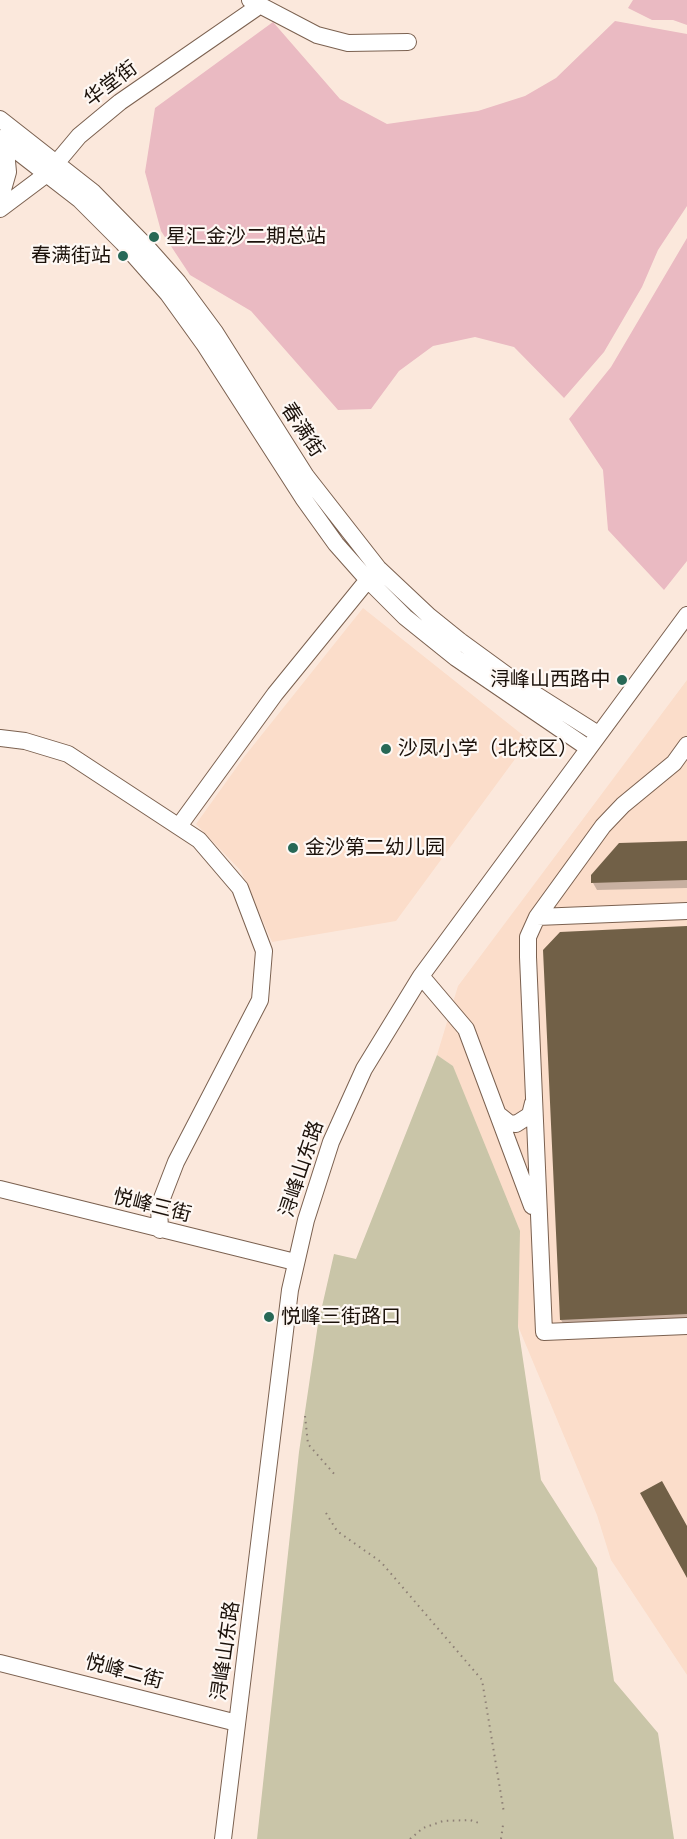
<!DOCTYPE html>
<meta charset="utf-8">
<style>
body{margin:0}
canvas{display:block;background:#fbe8dc}
</style>
<canvas width="687" height="1839"></canvas>
<script>
const ctx = document.querySelector('canvas').getContext('2d');
ctx.lineJoin = 'round';
function fillPath(path, color) { ctx.fillStyle = color; ctx.fill(path, 'evenodd'); }
const shape = rows => new Path2D(rows.map(r => 'M' + r).join(''));
function stroke(path, color, width, dash) { ctx.strokeStyle = color; ctx.lineWidth = width; ctx.lineCap = dash ? 'butt' : 'round'; ctx.setLineDash(dash || []); ctx.stroke(path); }
function drawText(font, color, halo, rows, align = 'center') {
  ctx.font = font + ' "Zilla Slab","Noto Sans SC",serif'; ctx.lineWidth = 4.5; ctx.setLineDash([]); ctx.textBaseline = 'middle'; ctx.strokeStyle = halo; ctx.fillStyle = color; for (const [text, x, y, turn = 0] of rows) {
    ctx.save(); ctx.translate(x, y); ctx.rotate((+turn || 0) * Math.PI / 180); ctx.textAlign = isNaN(turn) ? turn : align; if (halo) ctx.strokeText(text, 0, 0); ctx.fillText(text, 0, 0); ctx.restore();
  }
}
fillPath(shape([
 [363,608,529,740,396,921,272,942,241,871,196,824,244,757],
 [687,680,687,1675,611,1560,597,1515,518,1326,517,1285,453,1066,437,1055,458,986]
]), '#fbddca');
fillPath(shape([
 [437,1055,453,1066,520,1231,518,1326,541,1480,597,1568,614,1681,658,1733,674,1839,257,1839,299,1452,318,1324,334,1254,356,1259]
]), '#c9c5a8');
fillPath(shape([
 [633,0,687,0,687,25,673,20,652,20,628,8],
 [615,21,687,34,687,206,658,250,642,287,604,352,564,398,514,347,475,337,433,346,399,371,371,409,338,410,251,311,190,275,161,231,145,172,155,108,273,22,340,99,387,124,478,111,525,96,556,78],
 [687,238,687,561,664,590,608,530,603,470,569,419,611,367]
]), '#eabac2');
fillPath(shape([
 [687,842,687,888,597,890,593,883],
 [687,927,687,1322,566,1328,561,1320]
]), '#0003');
fillPath(shape([
 [687,841,687,880,591,883,591,875,619,843],
 [687,926,687,1314,560,1320,543,950,560,932],
 [662,1481,687,1526,687,1578,640,1493]
]), '#716047');
const minor = shape([
 [250,0,317,35,348,43,408,42],
 [0,119,93,192,146,246,178,282,215,332,306,476,378,568,429,616,460,641,519,684,598,734],
 [0,138,80,200,123,243,168,294,204,344,303,498,336,544,367,579,405,617,456,658,588,748],
 [0,146,7,161,8,172,0,200],
 [0,209,48,173,79,136,120,102,259,6],
 [0,738,25,741,68,754,199,840,240,888,264,951,260,1000,176,1162,159,1206,160,1230],
 [687,745,674,763,623,805,603,826,537,917,528,937,528,957,544,1332,687,1326],
 [179,826,275,694,375,571],
 [537,917,687,911],
 [421,976,466,1029,532,1206],
 [499,1115,509,1123,516,1124,530,1115,533,1103],
 [0,1189,295,1262],
 [0,1663,237,1723],
 [223,1839,290,1290,306,1220,331,1142,364,1069,421,976,687,615]
]);
stroke(minor, '#7b6150', 18);
stroke(shape([
 [305,1416,308,1444,336,1476],
 [326,1513,337,1531,381,1562,482,1680,504,1813],
 [410,1839,423,1828,443,1821,470,1820,479,1823],
 [501,1839,503,1825]
]), '#8d7f75', 2, [1.5, 4.5]);
stroke(minor, '#fff', 16);
for (const [x, y, r, color] of [
 [154,237,6,"#276856"],
 [123,256,6,"#276856"],
 [622,680,6,"#276856"],
 [386,749,6,"#276856"],
 [293,848,6,"#276856"],
 [269,1317,6,"#276856"]
]) { const dot = new Path2D(); dot.arc(x, y, r, 0, 2 * Math.PI); ctx.fillStyle = color; ctx.fill(dot); stroke(dot, '#fef8f4', 2); }
drawText('20px', '#1b110a', '#fef8f4', [
 ["华堂街",111,84,-37],
 ["春满街",302,430,57],
 ["浔峰山东路",302,1169,-72],
 ["悦峰三街",152,1206,14],
 ["浔峰山东路",226,1651,-82],
 ["悦峰二街",124,1672,15]
]);
drawText('20px', '#1b110a', '#fef8f4', [
 ["星汇金沙二期总站",166,237],
 ["春满街站",111,256,"right"],
 ["浔峰山西路中",610,680,"right"],
 ["沙凤小学（北校区）",398,749],
 ["金沙第二幼儿园",305,848],
 ["悦峰三街路口",281,1317]
], 'left');
</script>
